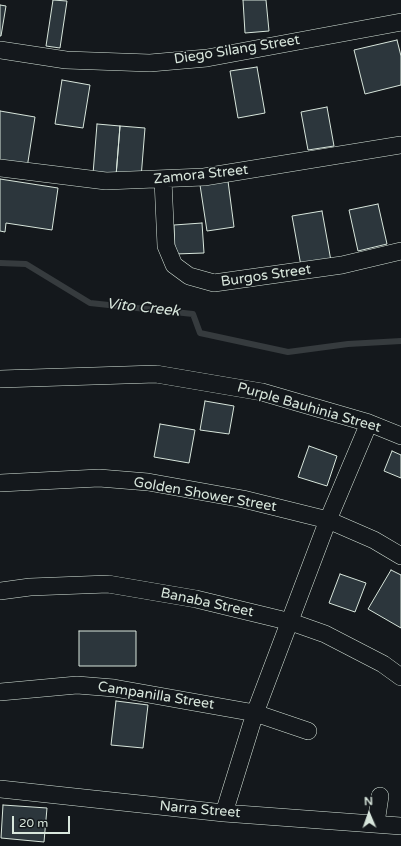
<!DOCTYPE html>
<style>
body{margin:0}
#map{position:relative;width:401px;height:846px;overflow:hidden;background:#14181c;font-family:"Varela Round",sans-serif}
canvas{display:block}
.north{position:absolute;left:349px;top:794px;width:40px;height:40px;-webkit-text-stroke:3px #14181c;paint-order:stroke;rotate:358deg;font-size:11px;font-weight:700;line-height:16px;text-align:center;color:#d8e6dc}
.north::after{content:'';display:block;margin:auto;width:14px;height:18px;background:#d8e6dc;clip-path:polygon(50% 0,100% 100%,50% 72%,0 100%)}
.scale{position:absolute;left:12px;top:816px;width:58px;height:18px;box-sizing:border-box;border:2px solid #d8e6dc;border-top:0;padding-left:5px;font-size:12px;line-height:14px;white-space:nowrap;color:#d8e6dc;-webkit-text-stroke:3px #14181c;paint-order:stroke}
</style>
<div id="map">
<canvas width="401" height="846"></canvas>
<div class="north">N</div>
<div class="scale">20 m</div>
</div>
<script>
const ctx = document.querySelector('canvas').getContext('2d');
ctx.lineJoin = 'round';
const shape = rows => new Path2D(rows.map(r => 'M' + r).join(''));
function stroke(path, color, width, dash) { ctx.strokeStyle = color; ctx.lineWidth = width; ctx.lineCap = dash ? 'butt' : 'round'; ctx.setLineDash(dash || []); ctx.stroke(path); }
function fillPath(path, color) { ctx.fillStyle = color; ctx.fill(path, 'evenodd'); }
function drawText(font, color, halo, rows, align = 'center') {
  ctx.font = font + ' "Varela Round",sans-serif'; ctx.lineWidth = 3; ctx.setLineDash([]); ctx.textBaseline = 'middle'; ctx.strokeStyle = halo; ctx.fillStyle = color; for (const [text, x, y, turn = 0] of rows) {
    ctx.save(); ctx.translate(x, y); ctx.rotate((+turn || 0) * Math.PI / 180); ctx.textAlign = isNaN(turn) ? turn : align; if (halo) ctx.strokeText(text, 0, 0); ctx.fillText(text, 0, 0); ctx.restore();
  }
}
stroke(shape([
 [0,263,26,264,90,303,193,314,200,333,288,352,348,344,401,341]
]), '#363b3e', 6);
const building = shape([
 [53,0,67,1,60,48,46,46,53,0],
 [243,0,266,0,269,31,245,33,243,0],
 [0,5,6,6,1,36,0,36,0,5],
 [397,40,401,56,401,85,365,94,354,50,397,40],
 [257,67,265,113,238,118,230,71,257,67],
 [62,80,90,85,83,128,55,124,62,80],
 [327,107,334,146,308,150,301,112,327,107],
 [0,111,35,117,27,168,0,163,0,111],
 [97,124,120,126,116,176,93,174,97,124],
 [120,126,145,128,141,178,116,176,120,126],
 [0,179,58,188,52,230,6,223,5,232,0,231,0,179],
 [228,181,234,227,207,231,200,185,228,181],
 [378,204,387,244,358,251,349,210,378,204],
 [322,211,331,261,301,266,292,216,322,211],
 [202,223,204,253,175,254,174,225,202,223],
 [205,401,234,406,229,434,200,430,205,401],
 [160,424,195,430,189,463,154,457,160,424],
 [309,446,337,456,327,486,298,477,309,446],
 [392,451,401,455,401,478,384,471,392,451],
 [391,570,401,575,401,628,368,609,391,570],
 [340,574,366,583,355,612,329,603,340,574],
 [79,631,136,631,136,666,79,666,79,631],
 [116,701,148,705,143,748,111,745,116,701],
 [3,805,47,808,44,842,1,838,3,805]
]);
fillPath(building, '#2c363c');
stroke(building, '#d8e6dc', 1);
const street = shape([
 [0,50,66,60,150,63,207,58,401,22],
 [0,168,106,181,204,177,401,145],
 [163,180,166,246,174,265,189,276,214,283,342,265,401,251],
 [0,379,156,374,262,392,369,423,401,436],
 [0,483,99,478,148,482,243,499,328,520,374,540,401,556],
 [0,591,30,587,108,584,196,599,291,622,325,634,383,664,401,677],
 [0,692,77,685,114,688,255,713,308,731],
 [0,789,224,813,401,826],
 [224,813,255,713,328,520,369,423],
 [376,823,380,796]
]);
stroke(street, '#d8e6dc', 18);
stroke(street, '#14181c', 17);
drawText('14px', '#d8e6dc', '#14181c', [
 ["Diego Silang Street",237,50,-9],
 ["Zamora Street",201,175,-6],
 ["Burgos Street",266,276,-8],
 ["Purple Bauhinia Street",309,408,16],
 ["Golden Shower Street",205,495,10],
 ["Banaba Street",207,603,12],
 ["Campanilla Street",156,696,9],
 ["Narra Street",200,810,5]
]);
drawText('italic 15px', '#d8e6dc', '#14181c', [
 ["Vito Creek",143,308,6]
]);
</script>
